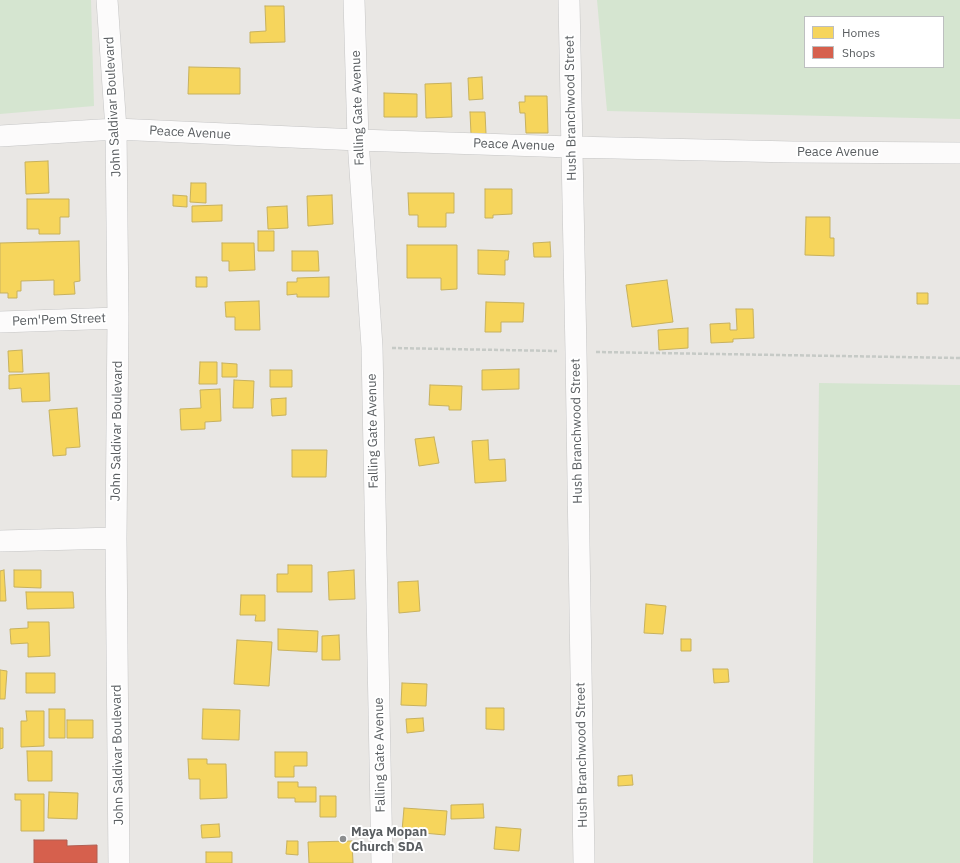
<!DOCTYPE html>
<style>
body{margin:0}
#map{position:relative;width:960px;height:863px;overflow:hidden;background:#e9e7e4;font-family:"IBM Plex Sans",sans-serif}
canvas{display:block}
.legend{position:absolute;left:804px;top:16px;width:140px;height:52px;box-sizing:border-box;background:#fff;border:1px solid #bdbfc0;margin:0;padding:5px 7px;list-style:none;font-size:12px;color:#5a5e61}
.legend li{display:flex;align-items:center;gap:8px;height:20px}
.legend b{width:20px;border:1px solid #bdbfc0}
</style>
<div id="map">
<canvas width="960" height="863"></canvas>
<ul class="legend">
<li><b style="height:11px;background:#f6d55c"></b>Homes</li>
<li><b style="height:11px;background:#d6604d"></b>Shops</li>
</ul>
</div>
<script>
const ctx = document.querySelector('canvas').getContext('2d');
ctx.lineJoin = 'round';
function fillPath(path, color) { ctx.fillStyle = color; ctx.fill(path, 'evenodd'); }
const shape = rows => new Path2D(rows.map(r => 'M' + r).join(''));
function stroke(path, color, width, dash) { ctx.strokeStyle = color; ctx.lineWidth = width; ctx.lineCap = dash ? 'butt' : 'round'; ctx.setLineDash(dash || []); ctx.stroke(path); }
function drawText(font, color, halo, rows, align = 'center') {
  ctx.font = font + ' "IBM Plex Sans",sans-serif'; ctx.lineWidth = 4; ctx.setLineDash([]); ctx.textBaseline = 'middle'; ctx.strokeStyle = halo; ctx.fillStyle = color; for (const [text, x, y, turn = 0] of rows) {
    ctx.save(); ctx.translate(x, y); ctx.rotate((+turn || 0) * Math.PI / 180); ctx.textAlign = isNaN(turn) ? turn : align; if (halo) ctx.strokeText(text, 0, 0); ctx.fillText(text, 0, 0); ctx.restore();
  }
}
fillPath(shape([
 [0,0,91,0,94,106,0,114],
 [597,0,960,0,960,119,607,111],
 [805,17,943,17,943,67,805,67],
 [819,383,960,385,960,863,813,863]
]), '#d5e5d0');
const homes = shape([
 [265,6,284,6,285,42,250,43,250,32,266,31,265,6],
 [189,67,240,68,240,94,188,94,189,67],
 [482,77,483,99,469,100,468,78,482,77],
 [451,83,452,117,426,118,425,84,451,83],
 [384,93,417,94,417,117,384,117,384,93],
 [525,96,547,96,548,133,526,133,525,113,520,113,519,102,525,102,525,96],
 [470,112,485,112,486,134,471,134,470,112],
 [48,161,49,193,26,194,25,162,48,161],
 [191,183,206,183,206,203,190,202,191,183],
 [485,189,512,189,512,214,493,215,493,218,485,218,485,189],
 [408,193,454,193,454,213,446,213,446,227,418,227,418,215,409,215,408,193],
 [173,195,187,196,187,207,173,206,173,195],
 [332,195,333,224,308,226,307,196,332,195],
 [27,199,69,199,69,217,60,217,60,234,39,234,39,229,27,229,27,199],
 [222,205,222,221,192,222,192,206,222,205],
 [287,206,288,228,268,229,267,207,287,206],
 [806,217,830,217,830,238,834,238,834,256,805,255,806,217],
 [258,231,274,231,274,251,258,251,258,231],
 [79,241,80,281,74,282,75,294,54,295,54,280,21,281,21,291,17,291,17,298,8,298,8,293,0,293,0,243,79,241],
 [550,242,551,257,534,257,533,243,550,242],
 [222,243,254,243,255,270,229,271,229,261,222,261,222,243],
 [407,245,457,245,457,289,441,290,441,278,407,278,407,245],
 [478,250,509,251,508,260,505,260,505,275,478,274,478,250],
 [292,251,318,251,319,271,292,271,292,251],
 [196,277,207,277,207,287,196,287,196,277],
 [329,277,329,297,297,297,297,294,287,295,287,282,297,282,297,278,329,277],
 [667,280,673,322,632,327,626,285,667,280],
 [917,293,928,293,928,304,917,304,917,293],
 [259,301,260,330,235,330,235,317,226,317,225,302,259,301],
 [486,302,524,303,523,322,501,322,501,332,485,332,486,302],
 [736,309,753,309,754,338,733,339,733,342,711,343,710,324,730,323,730,330,737,330,736,309],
 [688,328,688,348,659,350,658,330,688,328],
 [22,350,23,372,9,372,8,351,22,350],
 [200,362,217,362,217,384,199,384,200,362],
 [222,363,237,364,237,377,222,377,222,363],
 [519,369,519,389,482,390,482,370,519,369],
 [270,370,292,370,292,387,270,387,270,370],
 [49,373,50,401,22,402,21,388,9,389,9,375,49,373],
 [234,380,254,381,253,408,233,408,234,380],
 [430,385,462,386,461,410,449,410,449,406,429,405,430,385],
 [220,389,221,421,205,422,205,429,181,430,180,409,201,408,200,390,220,389],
 [286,398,286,415,272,416,271,399,286,398],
 [77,408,80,447,66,448,66,455,53,456,49,410,77,408],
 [434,437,439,463,419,466,415,439,434,437],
 [488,440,489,460,505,459,506,481,475,483,472,441,488,440],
 [292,450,327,450,326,477,292,477,292,450],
 [288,565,312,565,312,592,277,592,277,574,288,574,288,565],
 [4,570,6,601,0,601,0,571,4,570],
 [14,570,41,570,41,588,14,587,14,570],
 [354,570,355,599,329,600,328,572,354,570],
 [418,581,420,611,399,613,398,582,418,581],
 [26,592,73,592,74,608,27,609,26,592],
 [241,595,265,595,265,621,255,621,256,615,240,615,241,595],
 [646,604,666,606,663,634,644,633,646,604],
 [28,622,49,622,50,656,28,657,28,643,11,644,10,629,28,628,28,622],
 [278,629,318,631,317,652,278,650,278,629],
 [339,635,340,660,322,660,322,636,339,635],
 [681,639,691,639,691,651,681,651,681,639],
 [237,640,272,642,269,686,234,684,237,640],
 [713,669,728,669,729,682,714,683,713,669],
 [0,670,7,671,5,699,0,699,0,670],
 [26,673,55,673,55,693,26,693,26,673],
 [402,683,427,684,426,706,401,705,402,683],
 [486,708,504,708,504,730,486,729,486,708],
 [49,709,65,709,65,738,49,738,49,709],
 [203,709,240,710,239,740,202,739,203,709],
 [26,711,44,711,44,746,21,747,21,721,27,721,26,711],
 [423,718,424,731,407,733,406,719,423,718],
 [67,720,93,720,93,738,67,738,67,720],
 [0,728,3,728,3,748,0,749,0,728],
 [27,751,52,751,52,781,28,781,27,751],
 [275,752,307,752,307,766,294,766,294,777,275,777,275,752],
 [188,759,207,759,207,764,226,764,227,798,200,799,200,779,189,779,188,759],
 [632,775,633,785,618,786,618,776,632,775],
 [278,782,298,782,298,787,316,787,316,802,295,802,295,798,278,798,278,782],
 [49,792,78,793,77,819,48,818,49,792],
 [15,794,44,794,44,831,21,831,21,800,15,800,15,794],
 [320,796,336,796,336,817,320,817,320,796],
 [483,804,484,818,451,819,451,805,483,804],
 [404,808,447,811,445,835,402,831,404,808],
 [219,824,220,837,202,838,201,825,219,824],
 [496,827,521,829,519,851,494,849,496,827],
 [287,841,298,841,298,855,286,854,287,841],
 [352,841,353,863,309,863,308,842,352,841],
 [206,852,232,852,232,863,206,863,206,852]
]);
fillPath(homes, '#f6d55c');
stroke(homes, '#c7b15e', 1);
const shops = shape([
 [34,840,67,840,67,846,97,845,97,863,34,863,34,840]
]);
fillPath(shops, '#d6604d');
stroke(shops, '#b15f53', 1);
const street = shape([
 [107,0,116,129,118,318,116,538,119,863],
 [354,0,358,140,372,347,382,863],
 [569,0,576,352,584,863],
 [0,136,116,129,358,140,571,147,793,152,960,153],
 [0,322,118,318],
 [0,541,116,538]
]);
stroke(street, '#c5c5c5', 22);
stroke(shape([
 [392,348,557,351],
 [596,352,960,358]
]), '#c6cac6', 2.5, [4, 2]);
stroke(street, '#fcfbfb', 21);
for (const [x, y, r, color] of [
 [343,839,4,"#8c8e8f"]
]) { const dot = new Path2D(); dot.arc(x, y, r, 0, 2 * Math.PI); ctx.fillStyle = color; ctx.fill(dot); stroke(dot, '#fff', 1.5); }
drawText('13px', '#5a5e61', '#fff', [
 ["John Saldivar Boulevard",113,107,-93],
 ["Falling Gate Avenue",358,108,-92],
 ["Hush Branchwood Street",571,108,-91],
 ["Peace Avenue",190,133,3],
 ["Peace Avenue",514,145,2],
 ["Peace Avenue",838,152],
 ["Pem'Pem Street",59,320,-2],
 ["John Saldivar Boulevard",117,431,-89],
 ["Falling Gate Avenue",373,431,-91],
 ["Hush Branchwood Street",577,431,-91],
 ["John Saldivar Boulevard",118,755,-91],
 ["Falling Gate Avenue",380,755,-91],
 ["Hush Branchwood Street",582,755,-91]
]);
drawText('bold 13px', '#5a5e61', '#fff', [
 ["Maya Mopan",351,832],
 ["Church SDA",351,847]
], 'left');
</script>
